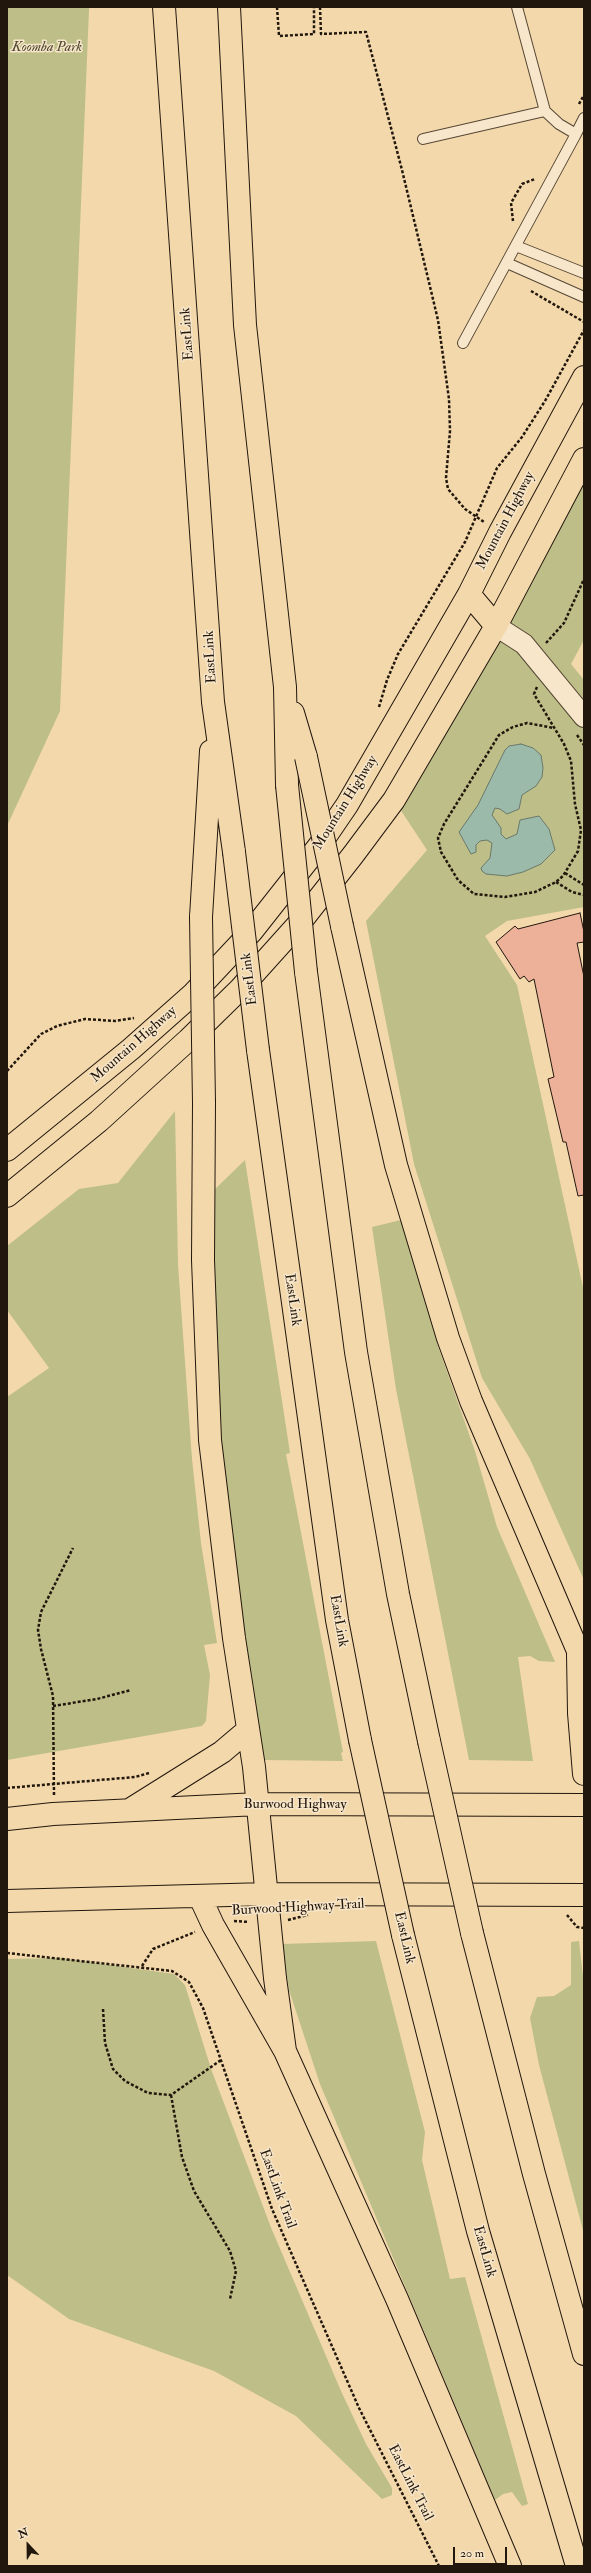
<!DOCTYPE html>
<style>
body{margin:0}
#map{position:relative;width:591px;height:2573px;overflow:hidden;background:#f3d8ac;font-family:"IM FELL Double Pica",serif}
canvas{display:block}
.frame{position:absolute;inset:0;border:8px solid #22170d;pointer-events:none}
.north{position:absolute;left:8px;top:2525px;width:40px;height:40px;-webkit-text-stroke:3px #f7e6c9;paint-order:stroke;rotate:338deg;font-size:11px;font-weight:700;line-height:16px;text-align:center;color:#22170d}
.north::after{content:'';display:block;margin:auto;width:14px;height:18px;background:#22170d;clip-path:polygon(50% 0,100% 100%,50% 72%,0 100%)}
.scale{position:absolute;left:453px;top:2547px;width:54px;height:18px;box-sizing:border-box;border:2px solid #22170d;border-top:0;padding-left:5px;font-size:12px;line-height:14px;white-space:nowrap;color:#22170d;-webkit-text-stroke:3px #f7e6c9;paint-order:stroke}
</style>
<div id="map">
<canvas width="591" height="2573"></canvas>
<div class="frame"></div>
<div class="north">N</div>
<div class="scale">20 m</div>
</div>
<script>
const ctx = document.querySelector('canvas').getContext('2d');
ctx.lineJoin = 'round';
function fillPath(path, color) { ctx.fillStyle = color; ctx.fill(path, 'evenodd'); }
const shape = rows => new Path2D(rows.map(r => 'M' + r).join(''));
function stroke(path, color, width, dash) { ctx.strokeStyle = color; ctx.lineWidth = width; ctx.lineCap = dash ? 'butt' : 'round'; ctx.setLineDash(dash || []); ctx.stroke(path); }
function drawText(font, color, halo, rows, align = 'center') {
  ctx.font = font + ' "IM FELL Double Pica",serif'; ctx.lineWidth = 3; ctx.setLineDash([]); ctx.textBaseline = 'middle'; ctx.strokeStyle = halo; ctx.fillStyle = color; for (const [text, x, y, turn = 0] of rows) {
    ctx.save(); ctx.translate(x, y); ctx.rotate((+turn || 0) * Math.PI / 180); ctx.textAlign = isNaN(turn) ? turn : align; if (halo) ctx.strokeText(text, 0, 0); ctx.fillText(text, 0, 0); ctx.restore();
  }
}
fillPath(shape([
 [7,7,89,7,89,10,60,711,7,826],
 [584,459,584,640,571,664,584,680,584,907,507,921,485,936,517,985,584,1292,584,1580,530,1459,482,1378,414,1164,366,921,427,850,394,800],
 [175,1111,178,1265,192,1459,201,1543,217,1643,204,1645,210,1675,206,1721,202,1726,7,1760,7,1397,49,1368,7,1310,7,1246,79,1189,118,1183],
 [245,1160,290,1453,286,1454,343,1752,341,1753,343,1761,264,1760,254,1706,242,1630,223,1458,217,1380,211,1193],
 [401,1220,439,1349,475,1451,497,1527,555,1662,539,1661,530,1656,518,1657,533,1761,469,1760,396,1389,372,1227],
 [376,1941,425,2132,422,2160,450,2279,465,2277,528,2504,522,2506,512,2492,503,2494,495,2500,320,2084,289,1990,282,1944],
 [579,1941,584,1985,584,2234,539,2065,530,2018,537,1997,554,1996,571,1985,571,1942],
 [61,1958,174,1974,185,1985,211,2069,272,2230,341,2391,366,2444,392,2488,392,2495,382,2499,296,2416,214,2371,69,2319,7,2275,7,1959]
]), '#bdbe88');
const water = shape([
 [521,744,533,748,541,755,543,768,542,777,536,786,522,795,519,809,507,814,500,809,495,808,492,815,501,828,501,834,506,839,517,834,520,820,539,816,549,829,555,850,541,864,523,872,507,876,486,874,482,871,481,868,490,858,492,843,487,840,480,841,476,845,476,852,471,854,459,832,478,805,505,750,509,746,521,744]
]);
fillPath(water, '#9bbaa9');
stroke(water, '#6b796b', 1);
const building = shape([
 [580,913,584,932,584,942,577,943,584,977,584,1195,578,1196,566,1142,563,1142,548,1079,554,1077,534,979,529,982,524,976,520,979,496,942,515,926,518,929,580,913]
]);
fillPath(building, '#edb199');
stroke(building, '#22170d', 1);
const lane = shape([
 [576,134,584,118],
 [423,139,545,111],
 [516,246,584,273],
 [507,263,584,297],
 [463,343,576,134,559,124,545,111,517,7]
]);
const street = shape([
 [496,626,524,644,584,717]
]);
const primary = shape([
 [469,594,496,626],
 [7,1150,131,1049,193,994,252,931,319,846,347,805,469,594,500,532,584,377],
 [7,1196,99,1121,188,1040,240,989,302,920,353,855,394,800,496,626,584,459]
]);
const highway = shape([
 [164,7,213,702,234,852],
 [229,7,245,325,285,687,287,785],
 [293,713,306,757],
 [201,917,211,751],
 [342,926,396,1165,448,1338,471,1401,584,1665],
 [306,972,356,1352,398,1594,429,1741],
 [258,1050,337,1620,360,1740],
 [204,1103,203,1260,210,1440,234,1638,254,1767,275,1978,285,2051],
 [578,1654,579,1713,584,1774],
 [131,1809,222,1752,248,1730],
 [7,1819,53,1814,258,1804,584,1805],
 [200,1897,213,1925,285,2051,397,2299,510,2566],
 [7,1901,267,1894,584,1895],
 [472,1933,534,2174,584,2354],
 [403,1935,478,2231,577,2566]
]);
stroke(lane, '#564735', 12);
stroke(street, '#564735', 22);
stroke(primary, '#22170d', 24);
stroke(highway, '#22170d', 24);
stroke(shape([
 [277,7,279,36,314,34,314,7],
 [320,7,321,34,366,32,402,170,438,320,449,399,450,431,446,478,448,489,465,509,484,522],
 [579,104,584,95],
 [513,221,511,203,522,184,535,179],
 [531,291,584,322],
 [546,643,564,623,584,579],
 [537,687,534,694,564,744,571,761,575,804,581,830,578,851,563,876,556,882,535,892,505,897,474,894,458,880,441,852,438,838,444,824,499,735,513,727,527,723,554,728],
 [379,707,387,680,398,654,465,542,497,468,522,437,545,401,584,330],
 [577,735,584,745],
 [565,873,584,885],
 [556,882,572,892,584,895],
 [7,1071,41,1034,57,1026,85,1019,115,1021,134,1018],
 [53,1706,97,1699,131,1690],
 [7,1788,135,1777,149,1773],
 [54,1795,53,1696,41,1649,38,1630,41,1612,73,1548],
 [567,1915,577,1927,584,1928],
 [288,1920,308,1915],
 [234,1921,249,1922],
 [7,1953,172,1971,189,1982,203,2008,272,2209,359,2408,439,2566],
 [142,1966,153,1949,195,1932],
 [103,2009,105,2043,113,2069,125,2081,148,2093,171,2095,221,2060],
 [171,2095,182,2157,194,2191,230,2251,236,2271,230,2299]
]), '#22170d', 2.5, [3, 2]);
stroke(lane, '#f7e6c9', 10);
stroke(street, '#f7e6c9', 20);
stroke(primary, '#f3d8ac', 22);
stroke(highway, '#f3d8ac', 22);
const highwayBridge = shape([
 [306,757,342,926],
 [287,785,306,972],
 [234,852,258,1050],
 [201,917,204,1103],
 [360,1740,403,1935],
 [429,1741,472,1933]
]);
stroke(highwayBridge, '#22170d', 24, []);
stroke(highwayBridge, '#f3d8ac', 22);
drawText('italic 14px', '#504932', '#f7e6c9', [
 ["Koomba Park",47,48]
]);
drawText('14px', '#22170d', '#f7e6c9', [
 ["EastLink",188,334,-94],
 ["Mountain Highway",506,521,-62],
 ["EastLink",211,657,-93],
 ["Mountain Highway",346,803,-58],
 ["EastLink",250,979,-97],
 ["Mountain Highway",134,1045,-41],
 ["EastLink",292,1300,82],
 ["EastLink",338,1621,80],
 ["Burwood Highway",295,1805],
 ["Burwood Highway Trail",298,1908,-3],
 ["EastLink",404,1938,77],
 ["EastLink Trail",277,2189,70],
 ["EastLink",484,2252,74],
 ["EastLink Trail",410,2483,63]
]);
</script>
